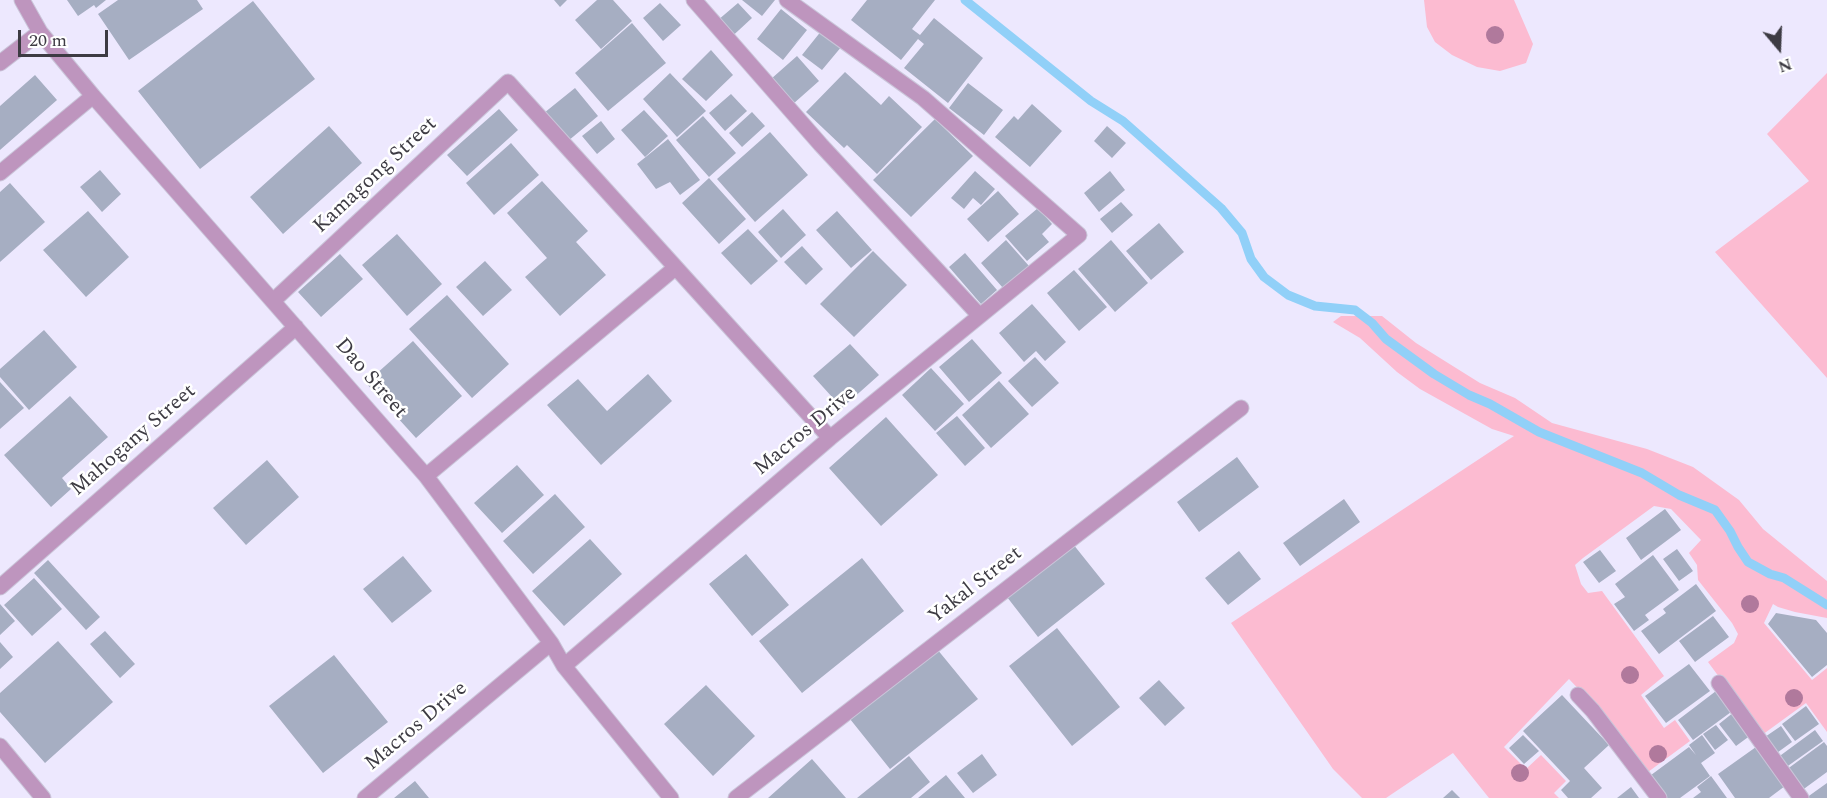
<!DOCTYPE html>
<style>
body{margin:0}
#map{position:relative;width:1827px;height:798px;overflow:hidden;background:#ede8fe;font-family:Spectral,serif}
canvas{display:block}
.north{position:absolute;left:1749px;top:18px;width:60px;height:60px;-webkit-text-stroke:4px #fff;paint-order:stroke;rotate:161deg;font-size:16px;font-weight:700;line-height:24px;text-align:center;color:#3d3b43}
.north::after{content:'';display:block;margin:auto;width:21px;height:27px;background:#3d3b43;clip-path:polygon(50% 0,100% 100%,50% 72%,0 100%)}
.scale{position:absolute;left:18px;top:30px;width:90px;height:27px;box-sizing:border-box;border:3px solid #3d3b43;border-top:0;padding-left:8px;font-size:18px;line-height:21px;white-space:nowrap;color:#3d3b43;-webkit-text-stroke:4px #fff;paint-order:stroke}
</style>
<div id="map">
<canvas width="1827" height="798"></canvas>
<div class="north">N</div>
<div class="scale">20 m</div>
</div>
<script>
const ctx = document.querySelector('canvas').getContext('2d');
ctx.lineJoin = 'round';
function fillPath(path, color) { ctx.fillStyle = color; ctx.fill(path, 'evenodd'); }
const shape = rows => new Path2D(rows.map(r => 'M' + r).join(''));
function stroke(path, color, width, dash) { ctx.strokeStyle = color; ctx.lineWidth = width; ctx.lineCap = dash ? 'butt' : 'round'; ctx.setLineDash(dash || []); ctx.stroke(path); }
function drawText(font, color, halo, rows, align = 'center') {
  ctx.font = font + ' Spectral,serif'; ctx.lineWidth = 5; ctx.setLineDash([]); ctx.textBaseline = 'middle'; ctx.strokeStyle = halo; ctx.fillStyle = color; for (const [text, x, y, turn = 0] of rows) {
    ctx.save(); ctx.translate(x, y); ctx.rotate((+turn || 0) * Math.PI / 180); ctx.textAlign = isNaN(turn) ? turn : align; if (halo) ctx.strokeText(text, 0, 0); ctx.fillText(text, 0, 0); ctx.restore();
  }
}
fillPath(shape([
 [1424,0,1514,0,1533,44,1526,63,1500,71,1477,67,1452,55,1435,42,1427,27],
 [1827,73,1827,378,1715,252,1809,181,1767,134],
 [1341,316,1382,316,1416,343,1480,383,1515,398,1552,423,1647,449,1693,467,1739,500,1763,529,1827,581,1827,618,1795,612,1778,607,1773,604,1764,623,1812,680,1827,668,1827,732,1806,703,1762,735,1708,662,1734,643,1738,634,1732,623,1698,580,1697,565,1689,553,1701,540,1671,509,1654,506,1583,558,1575,565,1581,584,1588,593,1602,591,1664,676,1641,695,1664,728,1675,720,1690,741,1648,772,1605,717,1569,679,1504,747,1526,769,1541,755,1566,781,1554,793,1559,798,1489,798,1453,753,1386,798,1362,798,1333,769,1231,623,1514,436,1492,429,1420,389,1397,372,1360,338,1333,322]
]), '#fcbbd1');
stroke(shape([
 [965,0,1091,101,1123,121,1221,208,1242,233,1251,259,1264,277,1288,295,1315,306,1355,310,1372,323,1386,339,1434,374,1469,395,1490,404,1539,432,1642,473,1679,495,1715,510,1730,531,1738,547,1748,562,1770,574,1784,578,1827,605]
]), '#91d0f8', 9);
fillPath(shape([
 [67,0,106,0,96,8,94,5,78,16],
 [118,0,197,0,203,9,129,60,98,14],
 [554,0,567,0,560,7],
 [597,0,613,0,632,21,601,49,575,20],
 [742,0,775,0,762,16],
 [867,0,935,0,912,29,920,35,934,18,983,58,948,103,904,68,924,44,918,39,901,60,851,20],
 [253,1,315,79,200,169,138,91],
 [660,3,681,25,663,41,643,18],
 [738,3,752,18,726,42,711,26],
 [781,9,807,30,783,60,757,39],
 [632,23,666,63,608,111,575,73],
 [822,30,842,46,822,70,802,55],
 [711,50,733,75,706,101,682,79],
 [797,56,819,81,793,104,771,79],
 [845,72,881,105,889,96,922,127,877,174,847,145,844,148,806,112],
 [670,73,706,111,677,137,643,99],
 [35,75,57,100,0,150,0,106],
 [968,83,1003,110,984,135,949,108],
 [575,88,598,116,568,141,544,113],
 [731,94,747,111,725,131,709,113],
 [1032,104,1062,131,1030,167,995,137,1014,116,1018,120],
 [499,109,518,130,467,176,447,155],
 [644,110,668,136,645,157,621,130],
 [752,112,765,126,742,147,729,133],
 [703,116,736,153,709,177,676,140],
 [935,119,973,156,911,217,873,180],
 [601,121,615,139,597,154,582,136],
 [329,126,362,163,283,234,250,197],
 [1107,126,1126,143,1112,158,1094,141],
 [770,132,808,175,755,222,717,179],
 [668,139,700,180,680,195,670,182,656,189,637,164],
 [511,143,539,175,494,215,466,183],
 [100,170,121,194,102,212,80,187],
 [975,171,995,189,981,205,973,198,964,209,951,198],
 [1110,171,1125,190,1099,212,1084,193],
 [709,178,746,219,719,244,682,203],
 [542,181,588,231,576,242,606,275,560,316,525,277,547,258,507,213],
 [10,183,45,222,0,262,0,192],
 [998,191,1019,214,988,242,967,219],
 [1121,202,1133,215,1112,233,1100,219],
 [1038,208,1052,224,1042,234,1049,242,1027,261,1005,236],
 [783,209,806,235,781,258,758,232],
 [88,211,129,257,86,297,43,250],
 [837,211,872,250,851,268,816,230],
 [1159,223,1184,252,1151,280,1126,251],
 [748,229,778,261,751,285,721,253],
 [397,234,442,284,407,316,362,265],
 [1006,240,1029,266,1003,288,981,263],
 [1111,240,1148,283,1115,312,1078,269],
 [802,246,823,269,806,285,784,262],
 [873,251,907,285,854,337,820,304],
 [965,253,997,290,981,304,949,267],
 [340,254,363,279,321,317,298,292],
 [485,261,512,290,483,316,456,287],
 [1074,270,1107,307,1079,331,1047,293],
 [447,295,509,364,472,398,409,329],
 [1032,304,1066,342,1045,361,1036,351,1024,362,999,333],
 [44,330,77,367,29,410,0,377,0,369],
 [972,339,1002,373,969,402,939,367],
 [413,341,462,396,416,438,366,383],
 [850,344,879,375,842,408,813,376],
 [1035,357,1059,383,1032,407,1008,381],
 [931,368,964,404,935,431,902,395],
 [648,374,672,401,601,465,547,405,578,379,607,411],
 [999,381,1029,414,991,448,962,415],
 [0,382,24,408,0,429],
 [70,396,108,437,62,478,71,489,51,507,4,455],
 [957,416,985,448,965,466,936,433],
 [886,417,938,475,881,526,829,468],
 [1237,457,1259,487,1199,532,1177,502],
 [267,460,299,497,246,545,213,508],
 [517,465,544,495,502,533,474,503],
 [555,494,585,527,533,574,503,541],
 [1344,499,1360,522,1300,566,1283,543],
 [1665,509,1681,530,1641,560,1626,538],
 [590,539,622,574,564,626,532,591],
 [1073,544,1105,584,1038,637,1007,597],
 [1677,549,1693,571,1679,581,1663,559],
 [1600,550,1616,571,1599,583,1583,562],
 [1239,551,1261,579,1228,605,1205,578],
 [746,554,789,605,752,636,709,584],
 [1653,555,1679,590,1645,615,1649,620,1634,631,1614,604,1625,597,1615,584],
 [403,556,432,591,392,623,363,589],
 [862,558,904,611,802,693,759,641],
 [48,560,100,617,86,630,34,573],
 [34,578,62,609,32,636,4,605],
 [1696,584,1716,611,1659,654,1641,631,1666,613,1663,609],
 [0,604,15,621,0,635],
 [1776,613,1816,620,1827,633,1827,665,1812,677,1768,624],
 [1713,616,1729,637,1695,662,1679,641],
 [1057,628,1120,707,1072,746,1009,666],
 [105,631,135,664,120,678,90,644],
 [58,641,113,702,45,763,0,712,0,693],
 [0,642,13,657,0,669],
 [937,649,978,699,890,769,850,719],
 [334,655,388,722,323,773,269,706],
 [1689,664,1710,691,1666,723,1645,696],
 [1159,680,1185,708,1165,726,1139,698],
 [706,685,755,736,713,776,664,724],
 [1716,691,1731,712,1693,740,1678,720],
 [1562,695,1609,745,1584,768,1602,788,1591,798,1568,798,1561,790,1570,781,1523,731],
 [1806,706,1819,724,1795,741,1782,724],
 [1734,712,1751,735,1736,746,1719,724],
 [1716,725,1728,740,1715,750,1703,734],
 [1781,726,1792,742,1774,755,1762,739],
 [1815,730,1823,741,1785,768,1777,758],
 [1523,735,1539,751,1524,764,1509,748],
 [1702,735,1715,753,1701,763,1710,776,1680,798,1662,798,1647,778,1689,747,1696,755,1689,745],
 [1824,742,1827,746,1827,772,1801,791,1786,770],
 [1756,747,1785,786,1769,798,1735,798,1718,774],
 [982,754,997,775,973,793,957,773],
 [909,756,930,782,911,798,857,798],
 [812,759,846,798,768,798],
 [946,775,965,798,918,798],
 [1711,776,1727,798,1693,798,1701,792,1697,787],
 [415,781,429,798,394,798],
 [1827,783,1827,798,1806,798],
 [1631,787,1639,798,1617,798],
 [1452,790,1460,798,1443,798]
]), '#a6aec2');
const minor = shape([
 [22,0,40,32,93,96,426,476,551,643,564,666,671,798],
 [694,0,821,145,979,315],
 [0,63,40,32],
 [0,173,93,96],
 [273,301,508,82,830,438],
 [426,476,675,268],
 [0,587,296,327],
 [564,666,830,438,1079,235,923,98,787,0],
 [1719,683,1801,798],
 [1578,695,1593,711,1659,798],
 [0,746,43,798],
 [365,798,551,643],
 [736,798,1241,408]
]);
stroke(minor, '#cac5d9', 17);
stroke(minor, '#be95be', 15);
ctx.fillStyle = '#b0799c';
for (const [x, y] of [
 [1495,35],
 [1750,604],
 [1630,675],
 [1794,698],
 [1658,754],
 [1520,773]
]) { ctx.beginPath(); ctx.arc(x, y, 9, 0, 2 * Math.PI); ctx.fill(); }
drawText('21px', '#3d3b43', '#fff', [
 ["Kamagong Street",376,176,-43],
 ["Dao Street",370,379,49],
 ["Macros Drive",806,432,-40],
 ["Mahogany Street",134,441,-41],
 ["Yakal Street",976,586,-38],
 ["Macros Drive",417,727,-40]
]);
</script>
